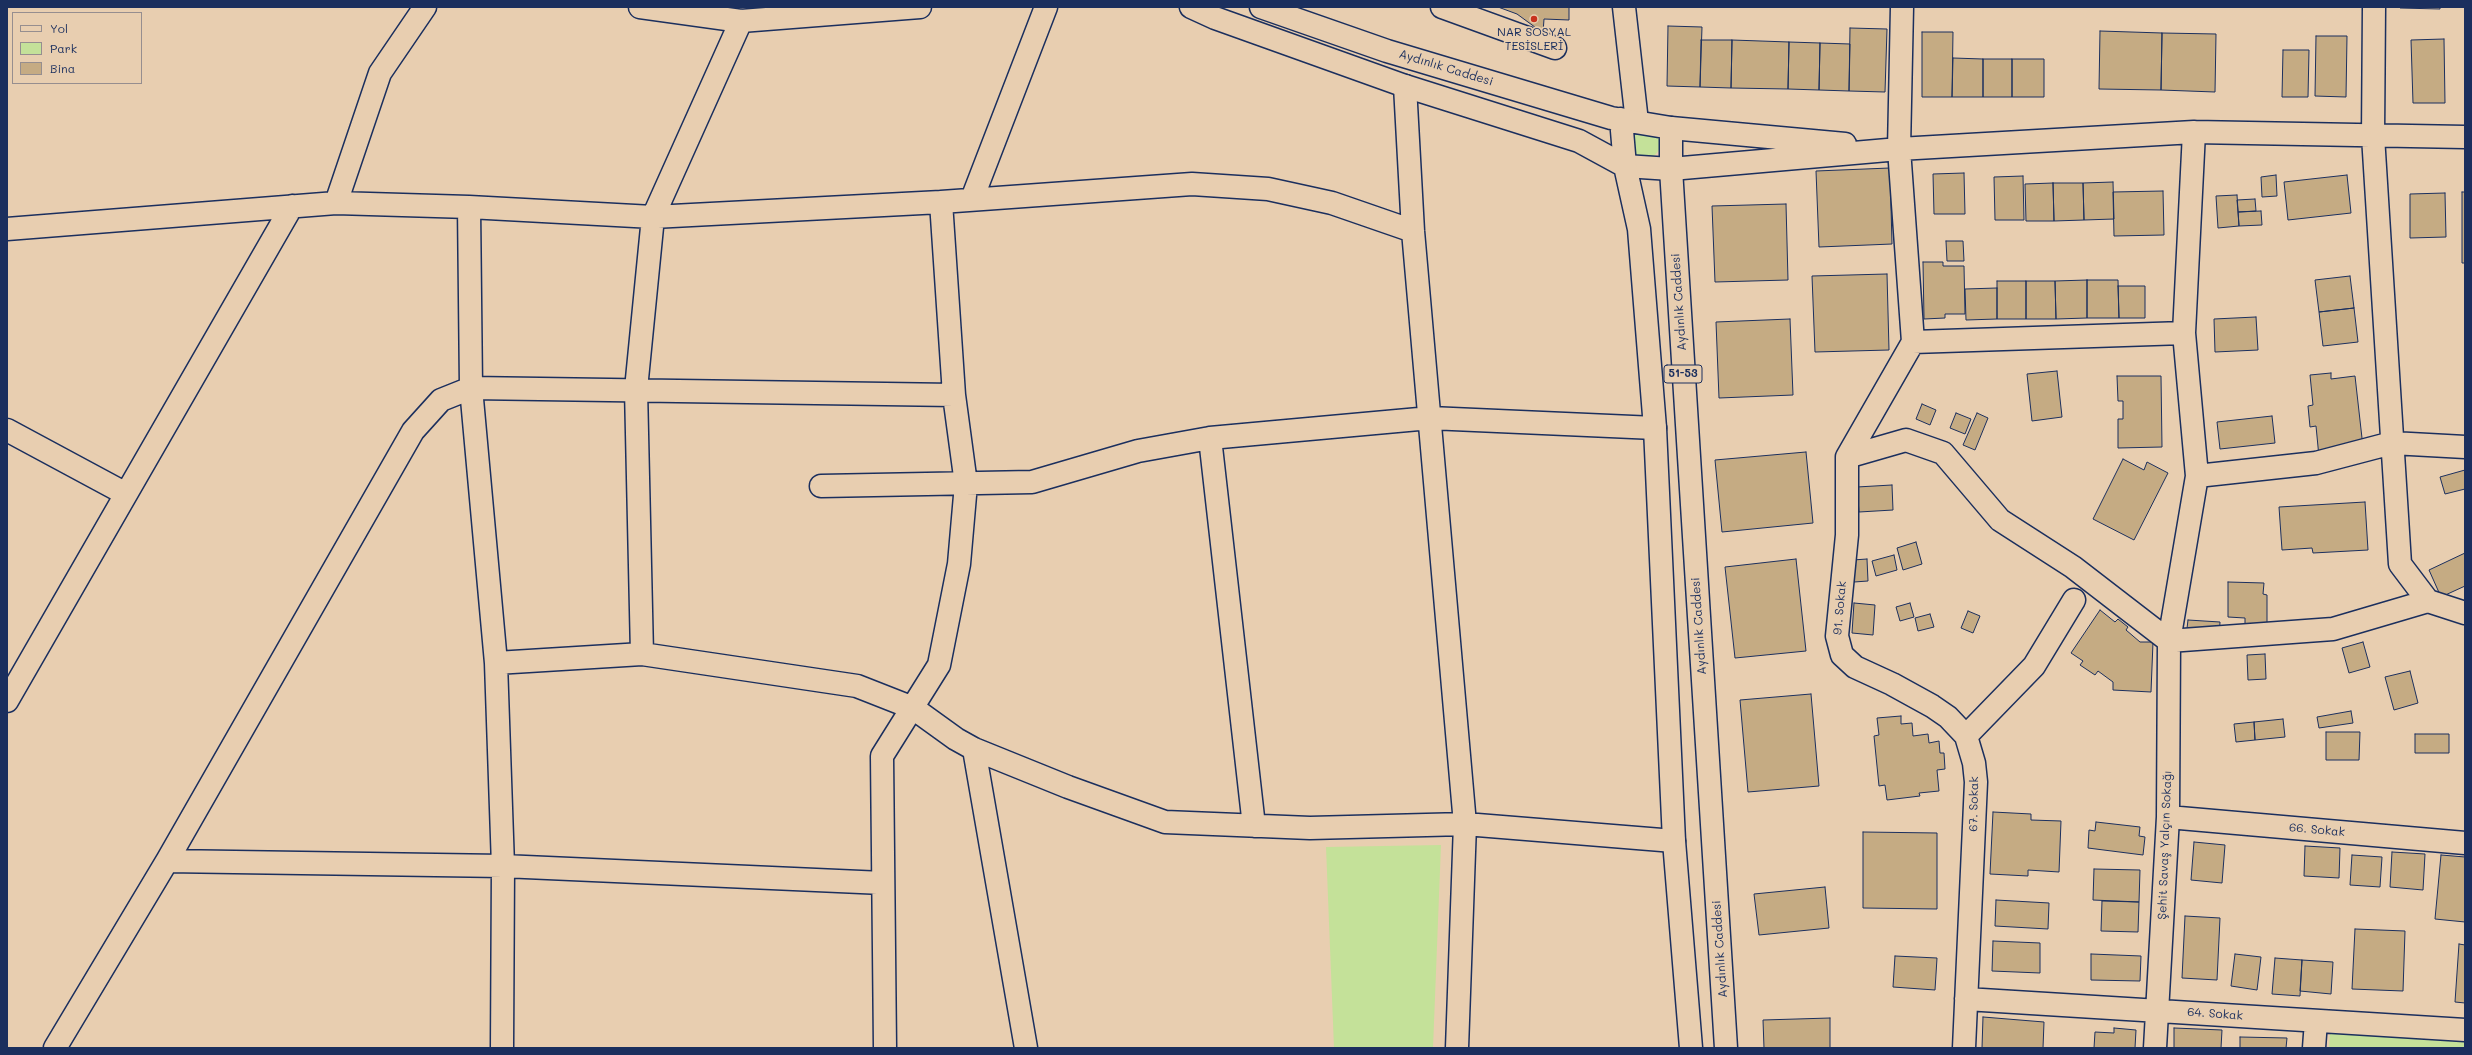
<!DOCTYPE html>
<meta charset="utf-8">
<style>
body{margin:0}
#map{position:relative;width:2472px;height:1055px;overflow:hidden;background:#e8ceb0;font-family:Mali,sans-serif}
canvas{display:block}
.frame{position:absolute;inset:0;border:8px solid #1b2f5e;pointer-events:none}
.legend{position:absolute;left:12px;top:12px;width:130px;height:72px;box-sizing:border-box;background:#e8ceb0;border:1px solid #968e8f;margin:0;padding:5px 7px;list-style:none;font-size:12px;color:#1b2f5e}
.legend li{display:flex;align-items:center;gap:8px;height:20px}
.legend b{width:20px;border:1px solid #968e8f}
</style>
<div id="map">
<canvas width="2472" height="1055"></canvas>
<div class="frame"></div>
<ul class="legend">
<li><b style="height:5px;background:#e8ceb0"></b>Yol</li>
<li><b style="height:11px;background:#c4e199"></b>Park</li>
<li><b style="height:11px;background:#c5ab83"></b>Bina</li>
</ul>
</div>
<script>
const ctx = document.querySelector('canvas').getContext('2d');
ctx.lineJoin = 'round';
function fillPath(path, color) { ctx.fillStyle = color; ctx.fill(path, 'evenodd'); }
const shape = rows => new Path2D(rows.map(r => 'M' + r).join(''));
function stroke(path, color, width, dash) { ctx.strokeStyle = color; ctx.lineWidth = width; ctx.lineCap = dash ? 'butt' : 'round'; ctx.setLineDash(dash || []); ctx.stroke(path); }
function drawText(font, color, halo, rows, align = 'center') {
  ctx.font = font + ' Mali,sans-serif'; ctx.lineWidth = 3.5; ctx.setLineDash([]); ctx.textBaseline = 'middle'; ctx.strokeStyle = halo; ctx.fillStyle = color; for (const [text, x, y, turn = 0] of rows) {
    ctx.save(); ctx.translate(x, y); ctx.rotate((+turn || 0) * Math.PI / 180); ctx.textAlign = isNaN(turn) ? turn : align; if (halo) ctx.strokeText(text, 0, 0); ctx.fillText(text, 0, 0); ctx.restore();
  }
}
fillPath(shape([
 '1632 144a14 14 0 1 1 28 0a14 14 0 1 1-28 0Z',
 [1441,845,1433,1048,1334,1048,1326,847],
 [2330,1032,2465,1040,2465,1048,2329,1048]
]), '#c4e199');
const building = shape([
 [1498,7,1569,7,1569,20,1544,19,1543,33,1517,14,1498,7],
 [2400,7,2440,7,2440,9,2400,8,2400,7],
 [1668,26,1702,27,1700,87,1667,86,1668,26],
 [1850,28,1887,29,1885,92,1849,91,1850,28],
 [2100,31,2162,33,2161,90,2099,89,2100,31],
 [1922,32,1953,32,1952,97,1922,97,1922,32],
 [2162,33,2216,34,2215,92,2161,90,2162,33],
 [2316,36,2347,36,2346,97,2315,96,2316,36],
 [2444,39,2445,103,2413,103,2411,40,2444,39],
 [1701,40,1732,40,1731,88,1700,87,1701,40],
 [1732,40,1789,42,1788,89,1731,88,1732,40],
 [1789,42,1820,43,1819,90,1788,89,1789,42],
 [1820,43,1850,44,1849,91,1819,90,1820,43],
 [2283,50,2309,50,2308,97,2282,97,2283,50],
 [1953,58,1983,59,1983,97,1952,97,1953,58],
 [1983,59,2012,59,2012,97,1983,97,1983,59],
 [2012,59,2044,59,2044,97,2012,97,2012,59],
 [1890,168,1892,244,1819,247,1816,171,1890,168],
 [1964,173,1965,214,1934,214,1933,174,1964,173],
 [2276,175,2277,196,2262,197,2261,177,2276,175],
 [2347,175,2351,213,2288,220,2284,182,2347,175],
 [2023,176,2024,220,1995,220,1994,177,2023,176],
 [2113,182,2114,219,2084,220,2083,183,2113,182],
 [2053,183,2083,183,2084,220,2054,221,2053,183],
 [2053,183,2054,221,2026,221,2025,184,2053,183],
 [2163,191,2164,235,2114,236,2113,192,2163,191],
 [2462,192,2465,192,2465,263,2462,263,2462,192],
 [2445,193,2446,237,2410,238,2410,194,2445,193],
 [2237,195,2239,226,2218,228,2216,196,2237,195],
 [2255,199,2256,211,2238,212,2237,200,2255,199],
 [1786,204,1788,280,1715,282,1712,206,1786,204],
 [2261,211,2262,225,2239,226,2238,212,2261,211],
 [1946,241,1963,241,1964,261,1947,261,1946,241],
 [1923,262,1943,262,1943,266,1964,266,1965,314,1945,314,1945,318,1924,319,1923,262],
 [1887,274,1889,350,1815,352,1812,276,1887,274],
 [2350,276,2354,308,2319,312,2315,280,2350,276],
 [2087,280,2118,280,2119,318,2087,318,2087,280],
 [2087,280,2087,318,2056,319,2055,281,2087,280],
 [1997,281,2026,281,2026,319,1997,319,1997,281],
 [2026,281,2055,281,2056,319,2026,319,2026,281],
 [2118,286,2145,286,2145,318,2119,318,2118,286],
 [1997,288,1997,319,1966,320,1965,289,1997,288],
 [2354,308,2358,342,2323,346,2319,312,2354,308],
 [2256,317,2258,350,2215,352,2214,319,2256,317],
 [1790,319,1793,395,1719,398,1716,322,1790,319],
 [2057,371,2062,417,2032,421,2027,374,2057,371],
 [2331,373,2331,379,2355,376,2363,447,2319,457,2316,426,2310,427,2308,406,2313,405,2310,375,2331,373],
 [2117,376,2161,376,2162,447,2118,448,2118,419,2123,419,2123,401,2118,401,2117,376],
 [1922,404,1936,410,1930,425,1916,419,1922,404],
 [1956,413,1971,419,1965,434,1950,428,1956,413],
 [1977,413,1988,418,1975,450,1963,445,1977,413],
 [2272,416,2275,443,2220,449,2217,422,2272,416],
 [1806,452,1813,523,1722,532,1715,460,1806,452],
 [2123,459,2144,470,2147,462,2168,473,2134,540,2093,519,2123,459],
 [2465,470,2465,489,2445,494,2440,477,2465,470],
 [1892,485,1893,510,1859,512,1857,487,1892,485],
 [2365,502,2368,550,2313,553,2312,548,2282,550,2279,507,2365,502],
 [1916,542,1922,564,1903,570,1897,548,1916,542],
 [2465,553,2465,586,2441,597,2429,570,2465,553],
 [1894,555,1897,570,1876,576,1872,561,1894,555],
 [1796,559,1806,651,1735,658,1725,567,1796,559],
 [1867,559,1868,581,1854,582,1853,560,1867,559],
 [2228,582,2264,583,2263,594,2267,595,2267,627,2245,627,2245,618,2228,617,2228,582],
 [1854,603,1875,605,1873,635,1852,633,1854,603],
 [1910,603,1914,617,1900,621,1896,607,1910,603],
 [2100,610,2115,622,2118,619,2128,627,2126,630,2140,642,2153,642,2151,692,2113,690,2113,682,2098,671,2095,675,2080,665,2083,661,2071,653,2100,610],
 [1968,611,1980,616,1973,633,1961,628,1968,611],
 [1930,614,1934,627,1918,631,1915,618,1930,614],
 [2188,620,2220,622,2219,639,2186,637,2188,620],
 [2363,642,2370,667,2349,673,2342,648,2363,642],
 [2265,654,2266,679,2248,680,2247,655,2265,654],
 [2410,671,2418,703,2394,710,2385,677,2410,671],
 [1811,694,1819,786,1748,792,1740,700,1811,694],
 [2351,711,2353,723,2319,728,2317,717,2351,711],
 [1901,716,1901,724,1912,723,1913,736,1928,734,1929,743,1939,741,1940,753,1944,753,1945,769,1937,770,1939,791,1919,793,1920,796,1887,800,1885,785,1879,786,1874,736,1879,735,1877,718,1901,716],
 [2283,719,2285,737,2255,740,2254,722,2283,719],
 [2254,722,2255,740,2236,742,2234,724,2254,722],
 [2326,732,2360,732,2359,760,2326,760,2326,732],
 [2415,734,2449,734,2449,753,2415,753,2415,734],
 [1993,812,2031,814,2031,820,2061,821,2059,872,2028,870,2028,876,1990,874,1993,812],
 [2096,822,2140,827,2139,836,2145,837,2143,855,2088,848,2089,830,2095,831,2096,822],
 [1863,832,1937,833,1937,909,1863,908,1863,832],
 [2194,842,2225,845,2222,883,2191,880,2194,842],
 [2305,846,2340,848,2339,878,2304,876,2305,846],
 [2392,852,2425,854,2423,890,2390,887,2392,852],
 [2352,855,2382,857,2380,887,2350,885,2352,855],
 [2441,855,2465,857,2465,922,2435,919,2441,855],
 [2094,869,2140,870,2139,902,2093,900,2094,869],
 [1825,887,1829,928,1759,935,1754,894,1825,887],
 [1996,900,2049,903,2048,929,1995,926,1996,900],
 [2102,901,2139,902,2138,932,2101,931,2102,901],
 [2185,916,2220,918,2217,980,2182,978,2185,916],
 [2355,929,2405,931,2403,991,2352,989,2355,929],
 [1993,941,2040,943,2040,973,1992,971,1993,941],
 [2459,944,2465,945,2465,1003,2455,1002,2459,944],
 [2091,954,2141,956,2140,981,2091,980,2091,954],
 [2235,954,2261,957,2257,990,2231,986,2235,954],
 [1895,956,1937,958,1935,990,1893,987,1895,956],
 [2275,958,2302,960,2300,996,2272,994,2275,958],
 [2302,960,2333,962,2331,994,2300,991,2302,960],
 [1983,1017,2044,1022,2043,1048,1982,1048,1983,1017],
 [1830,1018,1830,1048,1764,1048,1763,1020,1830,1018],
 [2114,1028,2136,1030,2135,1048,2094,1048,2095,1032,2114,1033,2114,1028],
 [2174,1028,2222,1030,2221,1048,2174,1048,2174,1028],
 [2240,1037,2287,1038,2286,1048,2240,1048,2240,1037]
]);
fillPath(building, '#c5ab83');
stroke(building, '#1b2f5e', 1);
const minor = shape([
 [640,7,741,21,920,7],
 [1442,7,1555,48],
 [1624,7,1637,122],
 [2374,7,2373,136,2400,564,2428,601],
 [1405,86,1413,231,1465,824,1457,1048],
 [1671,128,1845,144],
 [1625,166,1671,169,1899,149,2194,132,2465,137],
 [972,199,1046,7],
 [336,203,380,73,425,7],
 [469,207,471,388,496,663,503,866,502,1048],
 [7,229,336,203,469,207,653,217,941,202,1192,184,1268,189,1332,203,1413,231],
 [1913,342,2184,333,2194,132],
 [7,430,126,494],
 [1210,438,1254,826],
 [1847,457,1906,440,1943,453,2000,520,2073,567,2169,641,2333,629,2428,601,2465,613],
 [1847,457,1913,342,1899,149,1902,7],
 [1847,457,1847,535,1837,636,1842,655,1855,667,1892,684,1932,706,1948,717,1966,736],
 [2197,476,2316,463,2392,443,2465,447],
 [821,486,1032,482,1138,451,1210,438,1430,418,1655,428],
 [642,654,636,389,653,217,741,21],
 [496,663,642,654,857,686,913,708,956,739,974,749,1068,787,1165,822,1310,828,1465,824,1674,841],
 [7,701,292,206],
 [974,749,1026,1048],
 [2168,817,2465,843],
 [167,861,413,431,441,400,471,388,954,395],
 [1966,999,2465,1030],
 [55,1048,167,861,503,866,883,883],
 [885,1048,882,756,939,665,959,564,966,484,954,395,941,202],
 [1964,1048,1976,782,1974,763,1966,736,2034,666,2074,600],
 [2155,1048,2168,817,2169,641,2197,476,2184,333],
 [2314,1048,2316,1021]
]);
const major = shape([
 [1191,7,1215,18,1405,86,1579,141,1625,166,1639,229,1655,428,1674,841,1691,1048],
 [1261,7,1387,51,1611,118,1671,128,1671,169,1726,1048],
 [1621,119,1625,166]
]);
stroke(minor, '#1b2f5e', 25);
stroke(major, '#1b2f5e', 25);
stroke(minor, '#e8ceb0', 22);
stroke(major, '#e8ceb0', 22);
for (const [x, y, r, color] of [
 [1534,19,4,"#c8321e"]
]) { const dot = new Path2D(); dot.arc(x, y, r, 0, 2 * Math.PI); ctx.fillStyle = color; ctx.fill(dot); stroke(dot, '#e8ceb0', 1.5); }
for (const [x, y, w] of [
 [1683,374,38]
]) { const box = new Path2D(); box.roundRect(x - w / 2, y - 9, w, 18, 3); ctx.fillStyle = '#e8ceb0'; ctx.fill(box); stroke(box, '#1b2f5e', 1); }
drawText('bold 11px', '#1b2f5e', null, [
 ["51-53",1683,374]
]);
drawText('12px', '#1b2f5e', '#e8ceb0', [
 ["NAR SOSYAL",1534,32],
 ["TESİSLERİ",1534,46]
]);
drawText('12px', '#1b2f5e', '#e8ceb0', [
 ["Aydınlık Caddesi",1446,68,17],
 ["Aydınlık Caddesi",1679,302,-94],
 ["91. Sokak",1840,608,-85],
 ["Aydınlık Caddesi",1699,626,-94],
 ["67. Sokak",1974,804,-89],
 ["66. Sokak",2317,830,5],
 ["Şehit Savaş Yalçın Sokağı",2165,845,-88],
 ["Aydınlık Caddesi",1720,949,-94],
 ["64. Sokak",2215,1014,4]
]);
</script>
